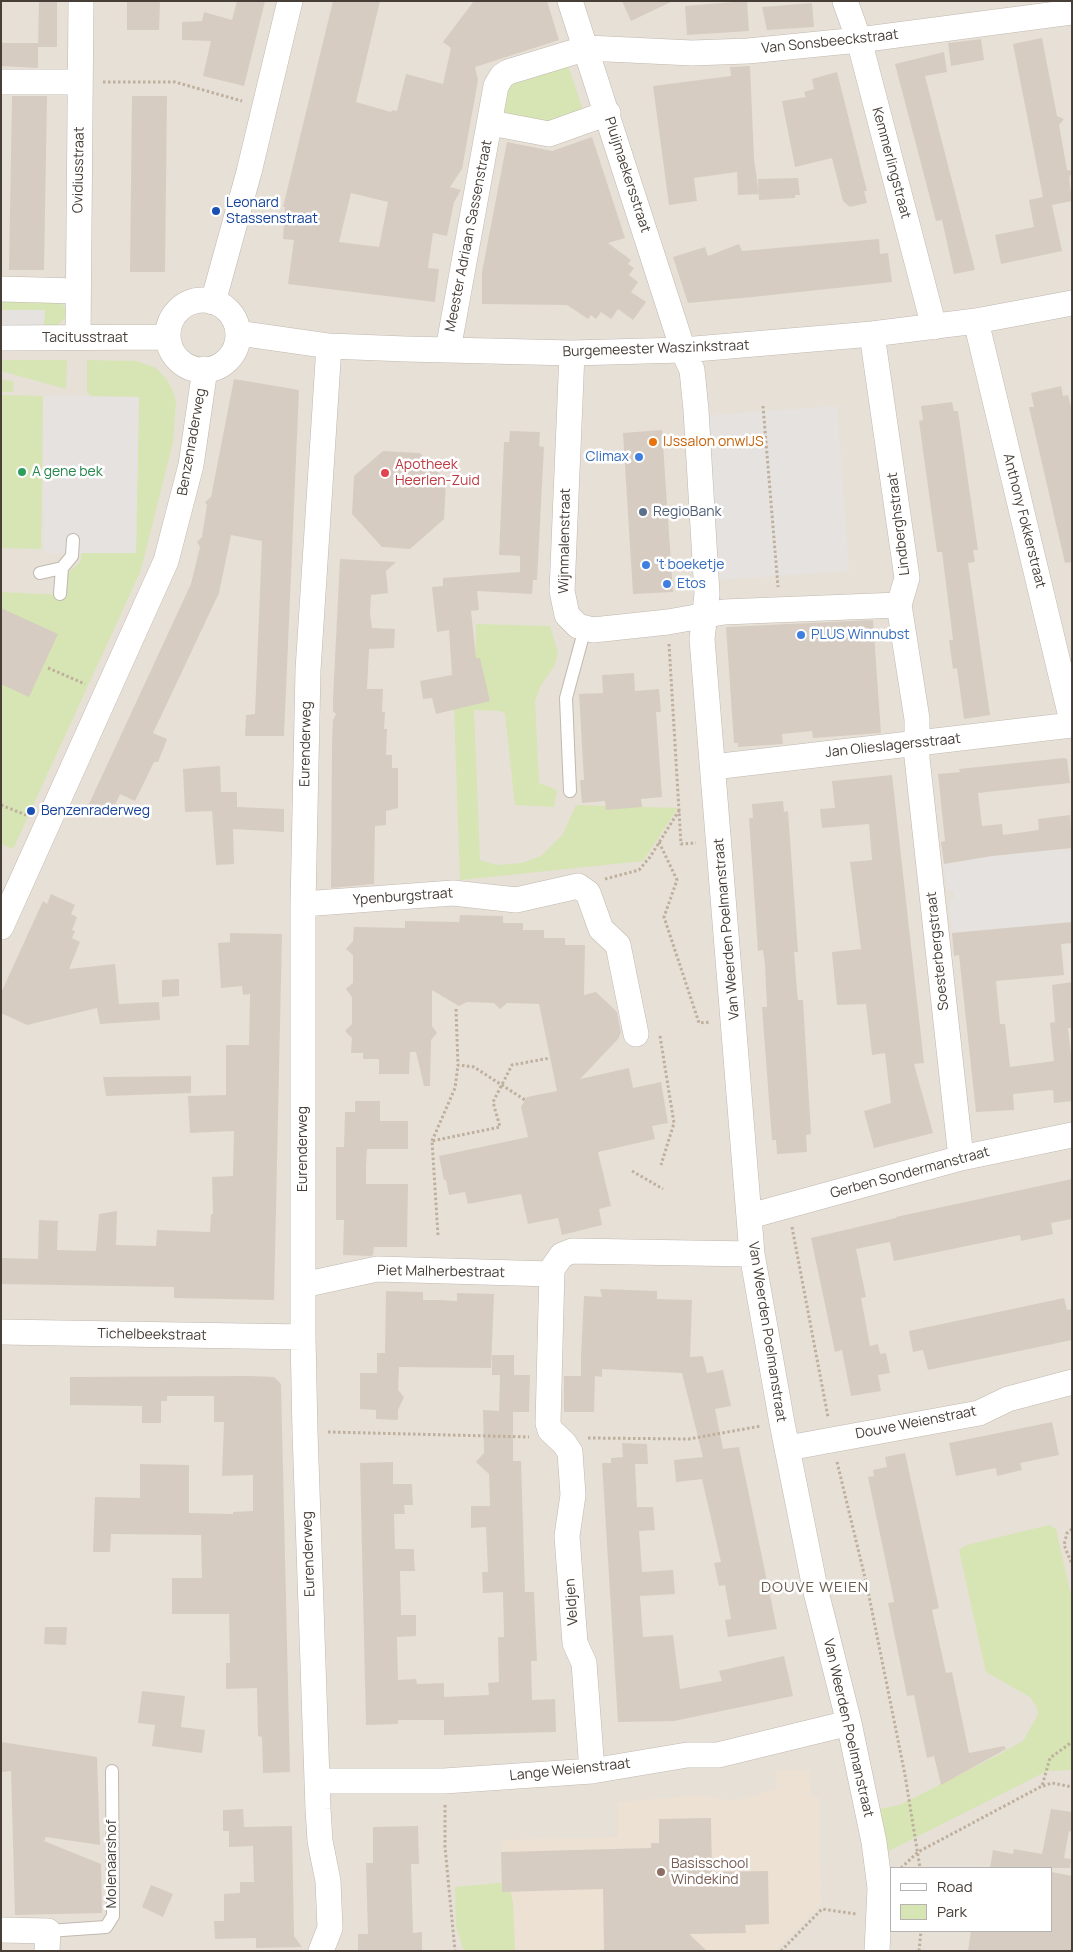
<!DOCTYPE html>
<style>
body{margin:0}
#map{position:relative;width:1073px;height:1952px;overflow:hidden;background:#f3efe8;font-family:Manrope,sans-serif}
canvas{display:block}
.frame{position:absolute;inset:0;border:2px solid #463e37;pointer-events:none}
.legend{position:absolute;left:890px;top:1867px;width:162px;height:65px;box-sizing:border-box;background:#fff;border:1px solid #b5b2af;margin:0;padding:6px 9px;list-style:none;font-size:15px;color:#463e37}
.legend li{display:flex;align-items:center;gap:10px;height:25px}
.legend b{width:25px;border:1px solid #b5b2af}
</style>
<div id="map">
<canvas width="1073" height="1952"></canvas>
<div class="frame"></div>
<ul class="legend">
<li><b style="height:6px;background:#fff"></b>Road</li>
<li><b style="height:14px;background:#d6e5b3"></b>Park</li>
</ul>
</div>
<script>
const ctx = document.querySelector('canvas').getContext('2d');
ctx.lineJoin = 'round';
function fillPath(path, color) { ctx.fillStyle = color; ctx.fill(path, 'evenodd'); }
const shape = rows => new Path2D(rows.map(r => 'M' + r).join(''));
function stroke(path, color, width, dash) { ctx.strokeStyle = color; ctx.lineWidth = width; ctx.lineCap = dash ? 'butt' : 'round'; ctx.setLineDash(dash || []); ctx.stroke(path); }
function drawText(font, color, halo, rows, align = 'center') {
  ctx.font = font + ' Manrope,sans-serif'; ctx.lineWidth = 5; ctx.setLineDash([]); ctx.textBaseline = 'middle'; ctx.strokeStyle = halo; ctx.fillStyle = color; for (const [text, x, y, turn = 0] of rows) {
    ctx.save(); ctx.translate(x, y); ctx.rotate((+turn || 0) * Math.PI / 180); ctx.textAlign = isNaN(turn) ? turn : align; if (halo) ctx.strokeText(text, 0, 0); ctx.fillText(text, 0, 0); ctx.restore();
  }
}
fillPath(shape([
 [1,1,1072,1,1072,1951,1,1951],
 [892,1868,1052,1868,1052,1931,892,1931]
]), '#e7e0d7');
fillPath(shape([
 [776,1770,810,1770,811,1797,820,1798,821,1904,774,1951,513,1951,501,1908,502,1840,618,1837,618,1802,700,1795,733,1801,776,1789]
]), '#ece1d3');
fillPath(shape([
 [567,63,584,113,550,124,506,113,504,108,508,85],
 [1,297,59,300,65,308,65,318,57,326,44,326,44,310,1,310],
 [1,360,67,360,66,389,1,371],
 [87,360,136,361,156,368,167,380,173,391,176,402,173,442,141,570,13,849,1,844,1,592,63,595,67,574,80,562,82,552,136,552,139,397,91,396,87,391],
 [1,379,14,382,13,392,1,392],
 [1,395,43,396,41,549,1,548],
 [476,624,550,626,558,653,555,665,541,685,535,701,539,783,557,790,554,807,515,805,505,713,500,711,474,710,480,860,496,865,522,863,541,856,563,834,576,805,678,808,643,861,460,880,454,709,475,694],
 [1049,1525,1056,1529,1072,1600,1072,1770,1047,1771,881,1855,874,1810,900,1805,1000,1754,1023,1741,1038,1715,1037,1707,1030,1697,986,1672,959,1550,967,1545],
 [509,1882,513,1903,515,1951,464,1951,456,1926,455,1887]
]), '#d6e5b3');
fillPath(shape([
 [1,310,45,310,44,326,1,326],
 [43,396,139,397,136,553,44,553],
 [837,406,849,571,714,580,702,416],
 [1065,848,1066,851,1072,850,1072,922,973,933,972,931,952,933,949,900,954,899,954,891,947,891,944,864,965,862,965,859]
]), '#e5e2e0');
fillPath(shape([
 [39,1,57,1,57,47,38,47],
 [127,1,160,1,159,30,127,30],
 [237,1,265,1,244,86,203,76,211,41,182,40,182,22,202,21,204,12,232,20],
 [333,1,380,1,356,102,391,112,392,110,397,111,406,74,443,84,451,48,443,42,474,1,547,1,559,40,475,67,478,80,462,169,450,187,461,190,454,202,447,236,433,233,428,268,439,269,435,302,288,284,294,240,283,239,285,207,283,207],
 [351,193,388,202,379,247,339,242],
 [622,1,673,1,631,21],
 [747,1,749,31,687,35,685,6],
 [812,3,814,27,767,30,762,7],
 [1042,38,1057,116,1064,119,1059,125,1067,170,1072,171,1069,178,1072,201,1052,205,1062,251,1001,264,995,235,1034,227,1029,200,1043,197,1013,44],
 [981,39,984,60,951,66,948,43],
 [1,43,38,43,38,68,1,66],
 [944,52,947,72,925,76,975,270,954,274,942,220,936,221,895,64],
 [750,66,754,159,759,194,738,195,737,172,694,178,697,201,669,205,653,86,731,76,730,67],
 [837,72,867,191,864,191,867,203,850,207,843,201,832,158,795,167,782,101,806,97,804,92,814,89,812,79],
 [12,96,47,96,44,270,9,270],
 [132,96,167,96,165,272,130,272],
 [592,137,625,238,608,243,631,260,628,264,634,268,629,275,638,282,631,292,646,302,633,320,618,309,611,319,601,312,596,319,591,315,588,319,567,305,482,304,482,272,507,142,552,151],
 [798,178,800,195,795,195,795,198,759,200,758,179],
 [879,239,880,254,888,253,892,282,753,297,688,303,673,257,705,247,708,256,739,244,742,251],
 [234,379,299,390,284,736,245,736,246,715,255,714,262,541,231,535,219,593,153,733,167,739,158,762,154,762,135,801,120,794,114,807,110,805,106,814,88,806,191,584,200,547,197,542,202,537,207,505,205,502,211,497],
 [1061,386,1063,396,1068,395,1072,412,1072,562,1065,563,1029,407,1034,407,1031,393],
 [952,402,954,411,958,411,978,550,973,550,975,562,968,563,990,715,964,719,957,668,953,669,949,640,953,640,942,552,937,552,919,421,923,420,921,406],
 [662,430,673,592,633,594,623,433],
 [510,431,540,432,539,446,544,447,537,580,533,580,532,594,477,591,479,610,471,611,476,658,480,658,490,701,436,714,432,698,423,699,420,681,452,675,449,630,437,632,432,587,443,586,443,578,520,572,520,556,499,555,504,442,509,442],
 [383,451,420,453,446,481,444,519,410,549,382,547,352,514,354,476],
 [340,559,396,562,386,571,388,593,371,595,370,613,372,628,395,629,394,648,369,649,367,689,383,689,382,712,385,712,384,729,387,729,386,755,392,755,392,768,398,768,398,808,386,811,386,825,375,826,374,884,331,888,332,746,333,720,336,714,333,711,333,698],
 [1,608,58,634,29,697,1,684],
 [873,620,881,733,813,738,812,731,782,734,783,744,738,747,738,743,734,743,726,627],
 [634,673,635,691,659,689,661,712,656,712,662,797,641,799,642,807,606,810,605,801,582,803,580,780,584,780,579,694,603,693,602,675],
 [1064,758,1067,759,1070,783,978,793,982,826,1002,824,1003,835,1039,830,1038,819,1070,815,1072,848,992,856,944,864,941,842,945,841,938,774,960,772,959,769],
 [220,766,221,792,237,792,237,807,284,809,284,832,233,829,234,864,216,865,212,811,185,812,183,769],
 [892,775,924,1063,914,1064,933,1133,874,1148,864,1111,891,1103,885,1053,872,1055,866,1004,837,1005,832,952,861,949,850,862,872,860,869,824,822,828,820,809,835,808,832,781],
 [783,801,784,812,788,811,798,952,794,952,797,991,798,1000,803,1000,811,1134,806,1135,807,1152,777,1154,776,1140,772,1140,762,1007,767,1007,765,964,763,950,758,951,749,818,753,818,752,804],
 [51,894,75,905,71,914,77,917,72,930,75,931,72,938,80,942,69,969,115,964,119,1004,159,1002,160,1020,100,1024,97,1008,27,1025,1,1013,1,993,43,901,47,904],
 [460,915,503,916,503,923,523,923,523,930,544,930,544,938,565,938,565,945,585,945,584,995,596,992,617,1012,621,1032,618,1039,580,1079,629,1068,633,1088,661,1082,668,1123,652,1126,655,1139,598,1152,611,1206,599,1209,602,1225,562,1235,558,1218,528,1224,521,1194,468,1204,465,1192,449,1195,446,1180,444,1180,439,1156,528,1137,521,1107,525,1100,527,1097,557,1091,539,1004,507,1003,500,1009,494,1003,467,1002,459,1006,432,990,432,1026,437,1033,431,1040,430,1086,424,1086,416,1052,410,1052,409,1074,379,1074,379,1059,363,1059,363,1053,351,1053,352,1038,345,1031,352,1024,352,997,346,989,353,983,353,955,346,949,353,941,354,927,405,928,405,921,459,922],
 [1072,922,1072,943,1061,944,1064,975,996,981,1000,1024,1005,1024,1010,1067,1054,1061,1050,1023,1055,1022,1052,985,1072,982,1072,1028,1068,1028,1072,1064,1072,1101,1054,1103,1053,1090,1013,1094,1014,1110,976,1112,959,955,954,956,952,933],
 [230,933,282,934,274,1300,174,1298,174,1287,1,1284,1,1258,38,1259,39,1220,58,1221,57,1250,96,1251,99,1214,117,1211,116,1245,156,1246,157,1230,210,1232,211,1214,213,1214,212,1177,233,1176,234,1131,190,1133,188,1096,226,1095,226,1045,249,1045,250,994,243,995,242,986,221,988,218,943,230,942],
 [179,979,179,996,162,997,162,980],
 [191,1076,191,1093,106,1096,103,1077],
 [355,1101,380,1101,380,1121,408,1121,408,1149,367,1149,366,1166,366,1184,408,1184,407,1247,374,1247,373,1255,371,1256,343,1255,344,1220,336,1220,336,1147,344,1147,345,1112,355,1112],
 [1072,1179,1072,1219,1051,1223,1053,1234,1021,1241,1020,1235,894,1261,890,1242,856,1249,866,1297,861,1298,870,1346,878,1344,880,1354,886,1353,890,1373,878,1375,881,1391,851,1396,842,1350,835,1352,811,1238,896,1218,896,1217],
 [600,1289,657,1291,657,1299,692,1300,690,1357,703,1356,707,1373,723,1370,731,1406,715,1409,723,1449,739,1447,777,1629,728,1637,725,1620,731,1619,725,1585,719,1586,714,1563,721,1562,702,1479,676,1482,674,1460,703,1457,682,1373,602,1369,602,1377,595,1376,594,1412,564,1412,564,1376,583,1376,581,1376,581,1356,584,1296,602,1297],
 [386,1291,423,1292,423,1300,440,1300,457,1301,457,1293,494,1294,491,1368,399,1367,398,1390,404,1397,398,1410,398,1420,376,1419,376,1410,360,1409,360,1373,377,1373,377,1353,385,1353],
 [1064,1298,1067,1310,1072,1309,1072,1340,928,1370,923,1350,913,1352,909,1331],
 [492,1355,514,1355,514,1375,530,1375,529,1412,513,1412,513,1461,521,1461,525,1592,534,1592,537,1661,531,1661,532,1700,555,1699,556,1732,444,1735,444,1720,398,1720,398,1724,366,1725,360,1463,393,1462,393,1484,412,1484,413,1505,404,1505,405,1514,394,1514,395,1549,414,1549,414,1559,415,1571,400,1571,401,1615,416,1615,416,1636,397,1637,398,1680,416,1679,417,1684,444,1683,444,1697,489,1695,488,1683,499,1682,498,1637,504,1637,503,1592,483,1593,482,1572,488,1572,486,1527,471,1528,471,1506,490,1506,489,1474,476,1462,484,1453,483,1410,499,1411,500,1375,492,1375],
 [250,1376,274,1377,281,1384,290,1772,263,1773,262,1737,258,1736,257,1688,226,1689,226,1663,230,1663,229,1614,172,1614,172,1578,202,1578,201,1535,111,1534,110,1552,93,1552,95,1497,140,1498,140,1464,189,1465,189,1513,233,1514,233,1512,253,1511,253,1475,222,1476,224,1422,214,1422,214,1396,167,1396,167,1401,161,1401,161,1423,142,1423,142,1406,70,1405,70,1377],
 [1052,1422,1059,1455,1020,1463,1022,1470,997,1476,996,1468,956,1476,949,1443],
 [622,1443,647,1444,648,1464,635,1464,637,1507,653,1507,655,1530,639,1531,642,1572,673,1570,675,1594,640,1596,643,1637,673,1635,680,1689,722,1681,719,1671,784,1656,793,1696,674,1721,618,1722,602,1463,611,1463,611,1458,623,1457],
 [905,1453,939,1608,932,1610,946,1673,952,1672,969,1753,1004,1746,1006,1749,941,1785,934,1756,927,1758,914,1695,907,1696,888,1603,894,1602,893,1596,868,1477,874,1476,873,1470,887,1467,885,1457],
 [45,1627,67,1627,66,1645,44,1644],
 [142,1691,185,1696,181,1727,205,1730,202,1753,152,1746,155,1725,138,1723],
 [1,1742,97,1757,100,1845,46,1837,44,1841,101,1864,102,1913,15,1915,11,1771,1,1772],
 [243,1809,244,1827,292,1826,294,1936,302,1947,256,1948,256,1938,215,1939,214,1921,224,1921,224,1894,240,1893,240,1882,254,1882,253,1846,229,1847,229,1831,223,1831,223,1810],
 [1051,1809,1072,1812,1072,1832,1069,1831,1064,1858,1071,1859,1070,1868,990,1868,993,1850,1013,1854,1014,1849,1042,1854],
 [711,1818,712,1872,768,1871,769,1924,745,1925,746,1933,689,1934,707,1951,604,1951,603,1889,502,1892,501,1852,651,1848,651,1843,659,1843,659,1819],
 [418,1826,419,1864,411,1864,413,1933,422,1932,422,1951,358,1951,358,1934,368,1934,366,1863,373,1863,373,1827],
 [1052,1872,1072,1876,1072,1951,968,1951,971,1931,1052,1931],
 [151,1885,173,1894,163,1917,142,1907]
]), '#d7ccc1');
const lane = shape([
 [40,573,62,568,72,556,73,540],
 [60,594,62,568],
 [570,791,566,698,585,628],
 [48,1931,106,1927,113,1916,112,1771]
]);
const street = shape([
 [570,1,683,350,692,370,696,410,707,594,702,639,752,1254,782,1423,815,1588,849,1723,874,1842,880,1888,877,1951],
 [845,1,859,40,934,327],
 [1,82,80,82],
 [491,123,549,134,608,113],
 [1,289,77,291],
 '168 335a35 35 0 1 1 70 0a35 35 0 1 1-70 0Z',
 [213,302,249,172,290,1],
 [976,321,1072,721],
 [238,333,329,346,406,349,572,353,683,350,872,334,976,321,1072,303],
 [872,334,907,578,899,605,917,719,917,758,961,1158],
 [1,338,168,337],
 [78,338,81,1],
 [448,350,496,86,502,76,508,72,587,48,692,53,748,51,859,40,1072,12],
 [572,353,562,591,567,615,578,626,593,630,668,622,724,612,899,605],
 [713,767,1072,725],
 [303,904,453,893,516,900,578,886,588,893,601,929,618,945,636,1034],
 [1,927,166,561,191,465,205,369],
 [750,1216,961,1158,1072,1135],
 [303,1285,377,1269,552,1274],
 [1,1332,303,1337],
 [788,1448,979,1413,1008,1399,1072,1382],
 [592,1771,584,1663,575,1643,567,1536,573,1495,570,1452,564,1443,550,1430,548,1423,552,1269,562,1255,572,1251,752,1254],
 [317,1781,444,1781,592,1771,687,1755,718,1755,849,1723],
 [1,1930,48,1931,47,1951],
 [321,1951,330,1928,328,1881,320,1841,318,1809,305,1432,303,1337,303,904,308,670,329,346]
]);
stroke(lane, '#c1b8ae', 14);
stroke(street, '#c1b8ae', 26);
stroke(shape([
 [103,82,175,82,242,101],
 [763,406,778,587],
 [669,644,681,844,696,843],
 [48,668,85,684],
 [1,805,26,815],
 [659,842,677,880,664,917,699,1023,711,1022],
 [605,879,639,870,650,857,680,809],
 [456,1009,458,1065,474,1067,525,1100],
 [660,1036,674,1123,661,1165],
 [432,1141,455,1088,458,1065],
 [632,1171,663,1189],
 [792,1227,828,1417],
 [438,1235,432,1141,500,1127,493,1102,512,1065,550,1058],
 [328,1432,529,1437],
 [588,1438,689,1439,761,1426],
 [837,1462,867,1586,905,1775,920,1868],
 [1072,1529,1067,1533,1064,1545,1072,1564],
 [1043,1786,1052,1783,1072,1787],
 [445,1805,445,1847,455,1951],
 [901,1868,918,1852,1042,1786,1050,1758,1072,1742],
 [781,1951,822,1909,856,1914],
 [919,1951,921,1931]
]), '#bfaf9d', 3, [2.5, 2.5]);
stroke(lane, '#fff', 12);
stroke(street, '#fff', 25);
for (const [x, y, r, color] of [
 [216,211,5,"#1a4fb4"],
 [653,442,5,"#e8710a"],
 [639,457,5,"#3f7fe0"],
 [22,472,5,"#2e9e5b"],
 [385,473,5,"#e0444e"],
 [643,512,5,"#5c6f8a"],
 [646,565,5,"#3f7fe0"],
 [667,584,5,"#3f7fe0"],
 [801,635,5,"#3f7fe0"],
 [31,811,5,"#1a4fb4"],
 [661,1872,5,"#8d6e63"]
]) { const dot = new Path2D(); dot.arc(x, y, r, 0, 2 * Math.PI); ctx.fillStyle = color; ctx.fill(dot); stroke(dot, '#fff', 2); }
drawText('14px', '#463e37', '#fff', [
 ["Van Sonsbeeckstraat",830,42,-6],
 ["Kemmerlingstraat",891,163,75],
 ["Ovidiusstraat",79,170,-89],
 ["Pluijmaekersstraat",627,175,72],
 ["Meester Adriaan Sassenstraat",469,236,-79],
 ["Tacitusstraat",85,338],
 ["Burgemeester Waszinkstraat",656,349,-2],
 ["Benzenraderweg",192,442,-80],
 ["Anthony Fokkerstraat",1024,521,76],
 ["Lindberghstraat",899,524,-97],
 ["Wijnmalenstraat",565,541,-89],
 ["Eurenderweg",306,744,-89],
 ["Jan Olieslagersstraat",893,746,-6],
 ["Ypenburgstraat",403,897,-4],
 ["Van Weerden Poelmanstraat",727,929,-95],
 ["Soesterbergstraat",938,951,-96],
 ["Eurenderweg",303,1149,-90],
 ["Gerben Sondermanstraat",910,1173,-15],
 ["Piet Malherbestraat",441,1272,1],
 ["Van Weerden Poelmanstraat",767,1332,81],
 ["Tichelbeekstraat",152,1335,1],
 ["Douve Weienstraat",916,1423,-11],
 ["Eurenderweg",309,1554,-92],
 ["Veldjen",572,1602,-94],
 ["Van Weerden Poelmanstraat",848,1728,77],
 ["Lange Weienstraat",570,1770,-6],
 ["Molenaarshof",112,1864,-90]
]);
drawText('14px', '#164399', '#fff', [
 ["Leonard",226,203],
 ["Stassenstraat",226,219],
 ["Benzenraderweg",41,811]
], 'left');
drawText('14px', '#c56008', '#fff', [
 ["IJssalon onwIJS",663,442]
], 'left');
drawText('14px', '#366cbe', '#fff', [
 ["Climax",629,457,"right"],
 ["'t boeketje",656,565],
 ["Etos",677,584],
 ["PLUS Winnubst",811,635]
], 'left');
drawText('14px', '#be3a42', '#fff', [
 ["Apotheek",395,465],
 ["Heerlen-Zuid",395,481]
], 'left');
drawText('14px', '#27864d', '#fff', [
 ["A gene bek",32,472]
], 'left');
drawText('14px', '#4e5e75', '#fff', [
 ["RegioBank",653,512]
], 'left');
drawText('14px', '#785e54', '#fff', [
 ["Basisschool",671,1864],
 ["Windekind",671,1880]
], 'left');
ctx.letterSpacing = '1px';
drawText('15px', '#695b4f', '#fff', [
 ["DOUVE WEIEN",815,1588]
]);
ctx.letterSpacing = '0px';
</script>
